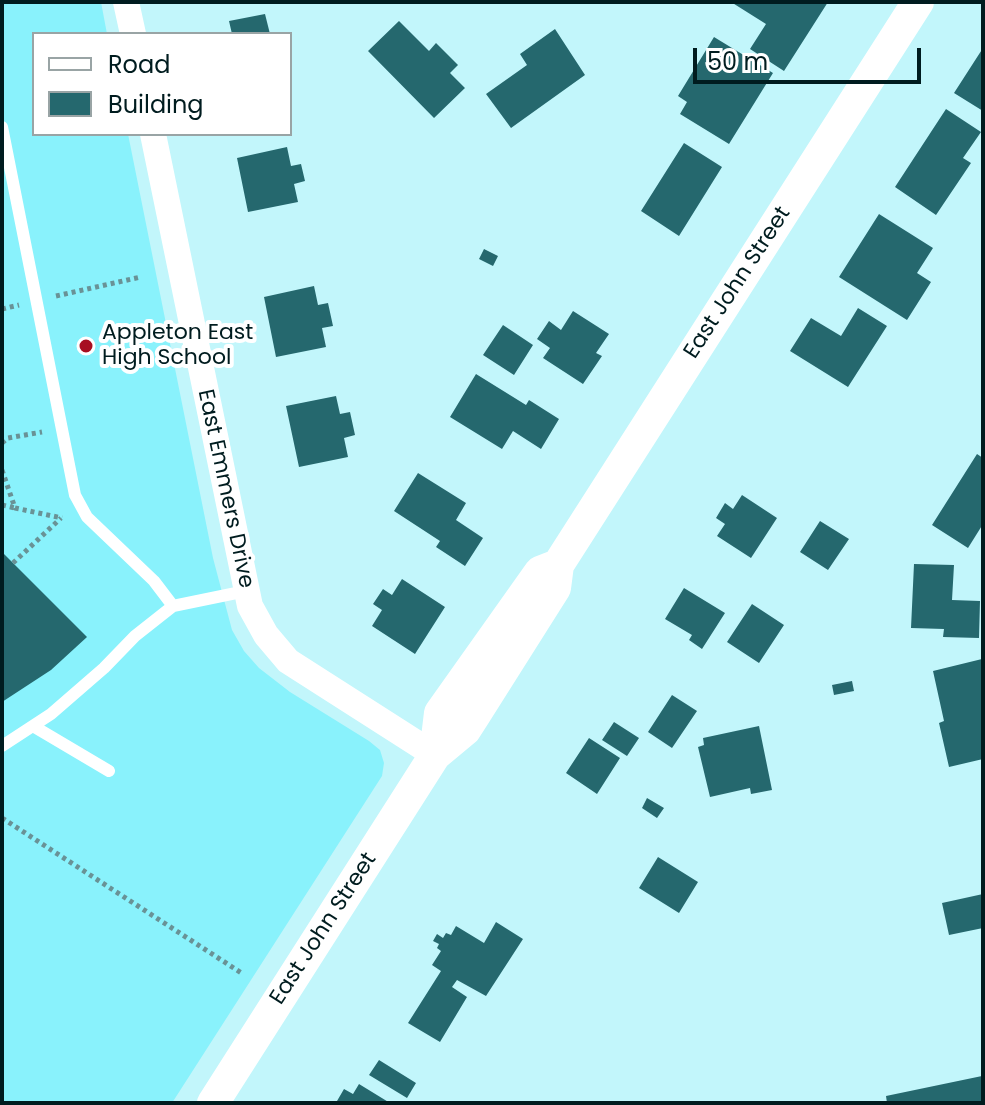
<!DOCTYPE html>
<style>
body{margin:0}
#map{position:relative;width:985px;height:1105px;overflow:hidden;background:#c2f6fb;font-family:Poppins,sans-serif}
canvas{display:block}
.frame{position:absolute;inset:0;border:4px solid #001c1f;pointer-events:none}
.legend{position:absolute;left:32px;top:32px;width:260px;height:104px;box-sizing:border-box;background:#fff;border:2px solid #99a4a5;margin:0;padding:10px 14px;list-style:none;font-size:24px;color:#001c1f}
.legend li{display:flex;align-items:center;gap:16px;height:40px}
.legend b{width:40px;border:2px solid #99a4a5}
.scale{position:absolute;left:693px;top:48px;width:228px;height:36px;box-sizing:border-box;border:4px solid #001c1f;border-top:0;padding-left:10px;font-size:24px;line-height:28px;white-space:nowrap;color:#001c1f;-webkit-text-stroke:6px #fff;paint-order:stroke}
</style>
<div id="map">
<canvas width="985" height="1105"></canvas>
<div class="frame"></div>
<ul class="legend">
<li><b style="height:10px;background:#fff"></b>Road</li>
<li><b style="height:22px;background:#25686e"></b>Building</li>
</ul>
<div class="scale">50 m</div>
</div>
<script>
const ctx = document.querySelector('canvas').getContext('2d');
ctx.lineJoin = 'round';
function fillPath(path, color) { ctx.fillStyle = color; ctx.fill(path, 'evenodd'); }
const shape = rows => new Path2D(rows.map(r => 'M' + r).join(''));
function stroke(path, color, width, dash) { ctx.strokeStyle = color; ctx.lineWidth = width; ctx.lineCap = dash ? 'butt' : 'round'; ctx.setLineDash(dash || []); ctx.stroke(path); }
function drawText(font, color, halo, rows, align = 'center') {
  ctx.font = font + ' Poppins,sans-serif'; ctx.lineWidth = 8; ctx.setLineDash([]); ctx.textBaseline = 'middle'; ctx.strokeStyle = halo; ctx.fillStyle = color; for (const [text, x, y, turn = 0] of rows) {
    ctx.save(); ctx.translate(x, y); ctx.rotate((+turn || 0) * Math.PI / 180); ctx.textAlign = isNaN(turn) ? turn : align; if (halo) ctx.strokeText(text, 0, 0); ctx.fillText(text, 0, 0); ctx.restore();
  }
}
fillPath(shape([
 [2,2,101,2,107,34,34,34,34,134,128,134,213,558,232,630,244,651,259,668,290,692,369,741,380,750,384,763,382,776,172,1103,2,1103]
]), '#89f2fc');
fillPath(shape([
 [731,2,828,2,784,71,750,49,766,24],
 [265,14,270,34,232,34,229,21],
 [399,21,429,51,436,43,458,65,450,73,465,88,434,118,368,51],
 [555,29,585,75,511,128,486,94,527,65,520,54],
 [714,37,773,73,729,144,680,114,687,102,678,96],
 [983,48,983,111,954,93],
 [946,109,981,132,963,158,971,163,936,215,895,187],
 [684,143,722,167,679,236,641,211],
 [287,147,291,166,301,164,305,181,294,184,298,202,248,212,237,158],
 [879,214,933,248,917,273,931,282,907,320,839,277],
 [484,249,498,256,493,266,479,259],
 [314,286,318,305,328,303,333,326,322,328,326,347,276,357,264,297],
 [858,308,887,326,848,387,790,351,811,318,841,336],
 [573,311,609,334,596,353,602,356,583,384,543,358,550,348,537,339,549,321,561,330],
 [503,325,533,345,514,375,483,355],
 [476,374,526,405,529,400,559,419,541,449,513,431,502,449,450,417],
 [336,396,340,414,350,412,355,435,344,438,348,457,299,467,286,406],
 [977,454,983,458,983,524,968,548,932,525],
 [418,473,466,503,456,520,483,538,465,566,436,547,440,541,394,511],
 [742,495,777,518,751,558,717,536,725,524,716,518,725,503,733,509],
 [820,521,849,539,828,570,800,552],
 [2,552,87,637,51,670,2,702],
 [914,564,954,565,952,600,980,601,979,638,943,637,944,629,911,628],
 [402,579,445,607,415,654,372,626,382,610,373,604,383,589,392,595],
 [684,588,725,613,702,649,689,640,692,635,665,619],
 [752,604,784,625,759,663,727,642],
 [982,659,983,759,949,767,939,723,944,721,933,671],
 [852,681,854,691,834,695,832,685],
 [672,695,697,711,672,748,648,732],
 [614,722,639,738,627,756,602,740],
 [759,726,772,790,751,794,750,788,710,797,698,747,704,745,703,738],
 [589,738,620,758,597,794,566,773],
 [647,798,664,808,657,818,642,808],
 [658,857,698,882,679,913,639,888],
 [983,894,983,928,949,935,942,903],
 [496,922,523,939,486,996,457,980,452,987,467,997,440,1042,408,1023,441,971,432,965,441,951,437,948,439,944,433,941,437,934,443,938,446,933,451,935,456,926,484,943],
 [379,1060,416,1083,407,1098,369,1075],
 [982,1076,983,1103,887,1103,886,1096],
 [359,1084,390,1103,341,1103,337,1101,344,1089,353,1094]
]), '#25686e');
stroke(shape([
 [56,296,141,277],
 [2,309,19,305],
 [2,443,8,438,42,432],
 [2,470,15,508,62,518],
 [2,505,15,508],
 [13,563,61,518],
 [2,818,243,974]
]), '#699296', 5, [4, 4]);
stroke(shape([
 [2,127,75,495,87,517,154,581,173,606],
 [33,726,109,771],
 [2,746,51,714,104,668,135,636,173,606,246,591]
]), '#fff', 12);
stroke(shape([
 [126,2,133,34],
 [153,134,250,606,266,635,288,661,435,755]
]), '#fff', 26);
stroke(shape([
 [435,755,440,713,540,572,558,565],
 [213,1103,435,755,465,730,474,716,555,588,558,565,918,2]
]), '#fff', 32);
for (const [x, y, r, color] of [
 [86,346,8,"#a70f21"]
]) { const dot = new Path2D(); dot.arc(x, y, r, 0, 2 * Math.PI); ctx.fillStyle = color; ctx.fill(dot); stroke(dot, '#fff', 3); }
drawText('22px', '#001c1f', '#fff', [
 ["East John Street",738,283,-57],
 ["East Emmers Drive",225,489,78],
 ["East John Street",324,929,-57]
]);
drawText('22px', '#001c1f', '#fff', [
 ["Appleton East",102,333],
 ["High School",102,358]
], 'left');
</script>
